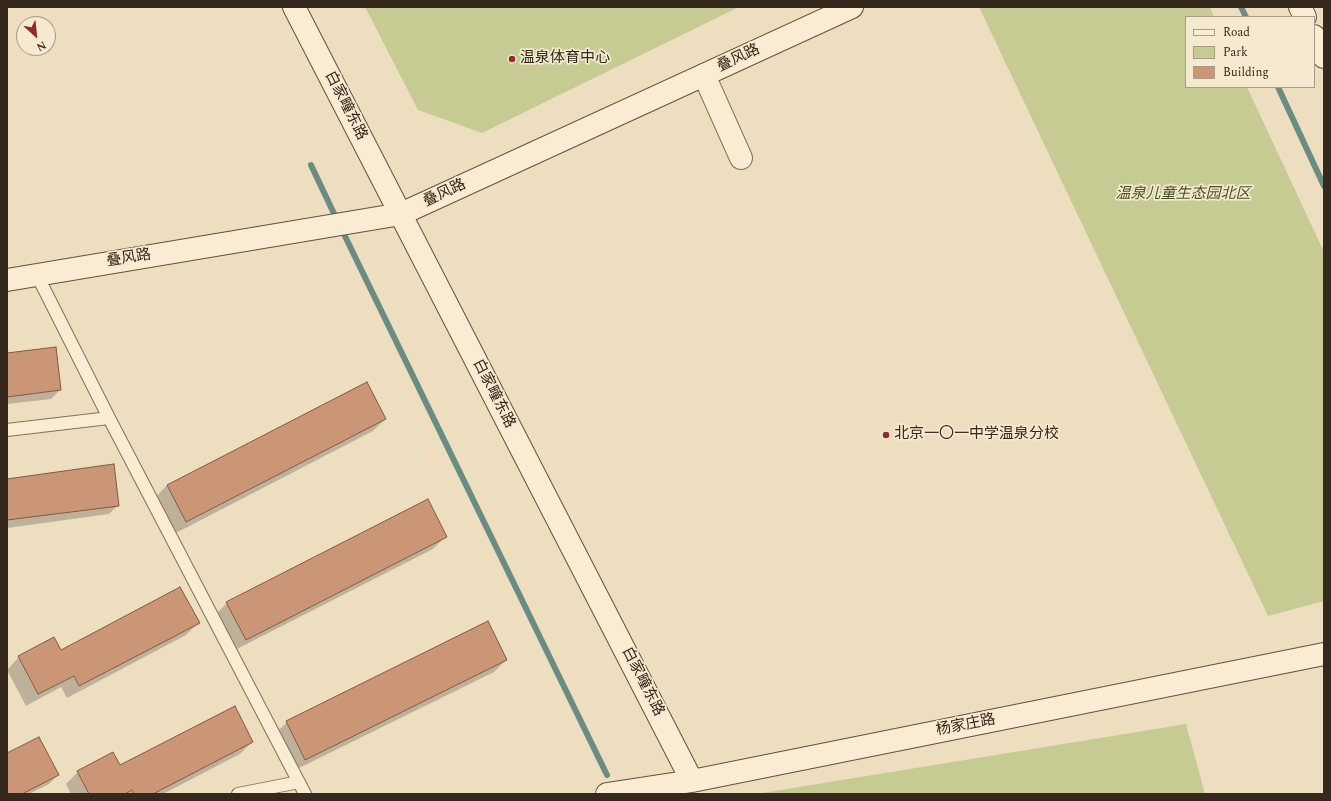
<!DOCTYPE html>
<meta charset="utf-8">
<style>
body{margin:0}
#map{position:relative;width:1331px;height:801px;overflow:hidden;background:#eddec0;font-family:Spectral,serif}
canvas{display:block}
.frame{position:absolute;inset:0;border:8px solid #35281c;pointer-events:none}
.legend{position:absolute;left:1185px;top:16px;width:130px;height:72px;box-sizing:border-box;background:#f5e9cf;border:1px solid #a89c87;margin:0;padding:5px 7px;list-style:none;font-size:12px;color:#35281c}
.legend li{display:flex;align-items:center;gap:8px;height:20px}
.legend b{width:20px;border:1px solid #a89c87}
.north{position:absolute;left:16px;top:16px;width:40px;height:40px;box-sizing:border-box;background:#f5e9cf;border:1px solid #a89c87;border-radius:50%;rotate:153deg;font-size:11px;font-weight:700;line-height:16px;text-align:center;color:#35281c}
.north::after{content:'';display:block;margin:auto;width:14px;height:18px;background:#94292d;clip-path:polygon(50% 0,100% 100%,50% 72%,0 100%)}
</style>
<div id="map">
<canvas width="1331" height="801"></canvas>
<div class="frame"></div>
<ul class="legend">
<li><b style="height:5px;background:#f8ecd3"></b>Road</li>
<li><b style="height:11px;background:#c6cb94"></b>Park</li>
<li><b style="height:11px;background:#cb9676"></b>Building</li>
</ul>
<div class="north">N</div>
</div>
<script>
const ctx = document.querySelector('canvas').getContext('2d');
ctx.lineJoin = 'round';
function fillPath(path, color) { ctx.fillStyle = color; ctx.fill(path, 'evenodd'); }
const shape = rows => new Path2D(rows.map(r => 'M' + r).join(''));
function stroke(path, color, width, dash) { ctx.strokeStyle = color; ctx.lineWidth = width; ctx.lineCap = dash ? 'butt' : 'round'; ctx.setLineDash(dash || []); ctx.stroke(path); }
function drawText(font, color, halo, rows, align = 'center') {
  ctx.font = font + ' Spectral,"Noto Sans SC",serif'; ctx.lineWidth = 3.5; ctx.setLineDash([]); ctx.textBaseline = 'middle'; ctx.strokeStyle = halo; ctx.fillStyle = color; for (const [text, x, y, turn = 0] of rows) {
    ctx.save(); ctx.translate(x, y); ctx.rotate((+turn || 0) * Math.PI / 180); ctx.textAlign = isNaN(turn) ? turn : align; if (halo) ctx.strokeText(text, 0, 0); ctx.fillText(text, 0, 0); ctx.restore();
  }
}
fillPath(shape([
 [365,7,739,7,482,133,418,110],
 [979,7,1210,7,1214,17,1186,17,1186,87,1247,87,1324,252,1324,601,1268,616],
 [1186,724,1205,794,756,794]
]), '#c6cb94');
fillPath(shape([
 [7,354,60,390,51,399,7,404],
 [385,419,373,431,174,534,155,498,167,485],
 [7,480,118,505,109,514,7,528],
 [445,537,433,549,233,651,215,615,227,603],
 [198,623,186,635,67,698,61,687,26,706,7,670,19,657,61,651],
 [506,660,494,672,293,771,275,734,287,722],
 [252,742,240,754,163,794,71,794,66,784,78,772,120,766],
 [7,755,58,775,49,784,29,794,7,794]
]), '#0003');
stroke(shape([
 [1241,7,1246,17],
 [1278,87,1324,186],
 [311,165,337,220],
 [341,228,607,775]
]), '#6a8d83', 6);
const building = shape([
 [56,347,61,390,7,397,7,353,56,347],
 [367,382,386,419,186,522,167,485,367,382],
 [114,464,119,506,7,520,7,479,114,464],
 [428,499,447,537,246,640,226,602,428,499],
 [180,587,200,623,79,686,74,676,38,694,18,656,54,637,61,650,180,587],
 [488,621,507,660,305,760,286,721,488,621],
 [235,706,253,742,153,794,134,794,132,790,125,794,89,794,77,771,113,752,120,765,235,706],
 [39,737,59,775,22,794,7,794,7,753,39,737]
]);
fillPath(building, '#cb9676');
stroke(building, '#85583e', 1);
const lane = shape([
 [37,275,109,418,305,794],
 [7,430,109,418],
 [238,794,299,782]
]);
const street = shape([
 [704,75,741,158]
]);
const secondary = shape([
 [294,7,692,781],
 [1300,7,1305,17],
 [1314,36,1324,57],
 [7,280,401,214,852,7],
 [607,794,692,781,1324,654]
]);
stroke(lane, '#866f58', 14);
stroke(street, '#866f58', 24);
stroke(secondary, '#67503b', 24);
stroke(lane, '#f8ecd3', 12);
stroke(street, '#f8ecd3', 22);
stroke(secondary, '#f8ecd3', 22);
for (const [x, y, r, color] of [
 [512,59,4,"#94292d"],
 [886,435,4,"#94292d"]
]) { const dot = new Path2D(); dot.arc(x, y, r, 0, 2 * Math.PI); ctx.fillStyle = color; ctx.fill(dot); stroke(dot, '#f5e9cf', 1.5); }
drawText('15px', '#35281c', '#f5e9cf', [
 ["温泉体育中心",520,59],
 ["北京一〇一中学温泉分校",894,435]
], 'left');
drawText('15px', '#35281c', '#f5e9cf', [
 ["叠风路",739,59,-25],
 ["白家疃东路",345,106,63],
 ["叠风路",445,194,-25],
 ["叠风路",129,259,-9],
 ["白家疃东路",493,394,63],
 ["白家疃东路",642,682,63],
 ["杨家庄路",966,726,-11]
]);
drawText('italic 15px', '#485223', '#f5e9cf', [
 ["温泉儿童生态园北区",1183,195]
]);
</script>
